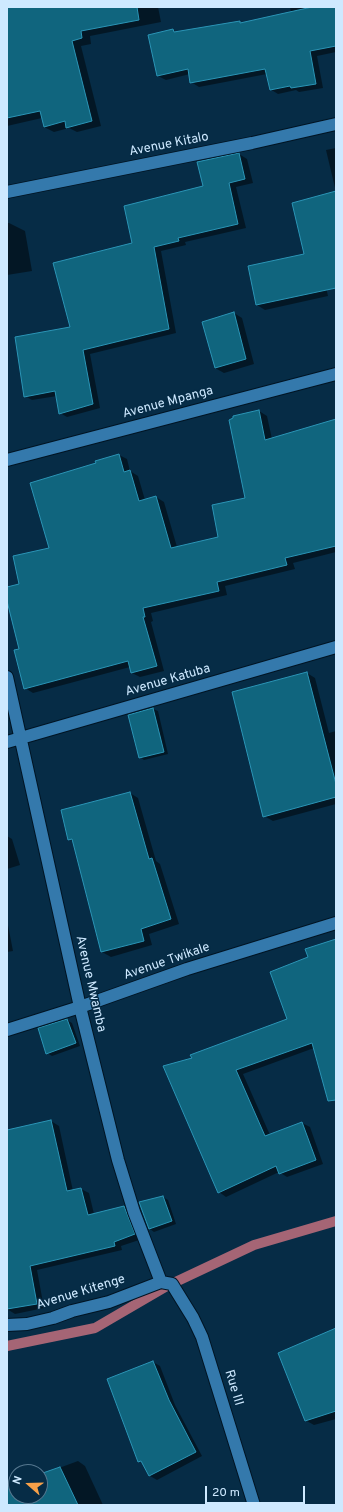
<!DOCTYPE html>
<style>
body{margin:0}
#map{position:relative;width:343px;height:1512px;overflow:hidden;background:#062c46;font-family:Overpass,sans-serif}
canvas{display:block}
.frame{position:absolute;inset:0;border:8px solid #cee9ff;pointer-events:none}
.north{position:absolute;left:8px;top:1464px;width:40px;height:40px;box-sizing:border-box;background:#062c46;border:1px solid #567890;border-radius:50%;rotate:290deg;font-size:11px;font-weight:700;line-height:16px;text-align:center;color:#cee9ff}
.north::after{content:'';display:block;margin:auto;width:14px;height:18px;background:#f7a149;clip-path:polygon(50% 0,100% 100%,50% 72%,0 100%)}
.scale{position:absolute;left:205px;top:1486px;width:100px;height:18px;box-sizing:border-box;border:2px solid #cee9ff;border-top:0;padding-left:5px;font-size:12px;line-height:14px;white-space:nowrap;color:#cee9ff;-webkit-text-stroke:3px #062c46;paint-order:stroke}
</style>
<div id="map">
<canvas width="343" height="1512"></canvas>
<div class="frame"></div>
<div class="north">N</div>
<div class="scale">20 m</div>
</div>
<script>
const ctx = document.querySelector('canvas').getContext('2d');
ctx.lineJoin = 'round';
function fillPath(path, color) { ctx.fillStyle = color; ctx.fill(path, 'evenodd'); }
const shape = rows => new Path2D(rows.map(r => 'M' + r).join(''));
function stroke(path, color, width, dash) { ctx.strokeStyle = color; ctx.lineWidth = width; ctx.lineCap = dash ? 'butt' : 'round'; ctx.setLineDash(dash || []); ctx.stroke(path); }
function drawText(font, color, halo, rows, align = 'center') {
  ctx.font = font + ' Overpass,sans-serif'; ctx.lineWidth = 3; ctx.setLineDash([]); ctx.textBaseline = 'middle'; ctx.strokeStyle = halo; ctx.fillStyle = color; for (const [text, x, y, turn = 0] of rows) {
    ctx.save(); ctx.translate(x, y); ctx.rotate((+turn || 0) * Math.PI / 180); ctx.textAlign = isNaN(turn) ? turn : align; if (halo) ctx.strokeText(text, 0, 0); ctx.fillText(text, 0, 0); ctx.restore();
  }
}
fillPath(shape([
 [7,7,158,7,161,22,90,36,91,44,81,46,101,126,77,132,69,128,54,132,44,127,42,118,7,126],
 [290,7,336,7,336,52,317,56,323,88,299,92,296,90,278,94,270,89,267,74,199,87,191,82,190,74,166,80,158,76,173,30,177,32,239,22,242,23,291,13],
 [336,148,336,192,326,150],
 [239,154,247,159,253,183,236,187,246,228,185,242,186,245,161,251,176,333,90,354,100,408,67,417,60,413,57,396,32,400,25,396,71,328,133,243,204,187],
 [7,223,9,223,25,231,32,271,7,275],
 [320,259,328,296,265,310,257,305],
 [234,313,242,318,254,364,224,373,215,368],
 [259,411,267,416,272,439,336,420,336,552,293,563,295,569,225,586,227,595,151,613,153,621,151,622,164,671,140,677,132,673,130,667,33,693,25,688,20,649,7,597,7,588,20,585,51,549,97,464,119,455,127,459,130,471,138,476,145,500,156,497,164,502,177,547,219,538,247,499],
 [307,673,315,678,329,733,336,731,336,804,273,821,264,816],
 [153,709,158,711,168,754,144,760,140,757],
 [130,793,138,798,156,861,160,864,179,924,149,934,152,945,111,957,102,952,74,842,69,839],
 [7,836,12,839,20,865,7,869],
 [7,920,13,951,7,952],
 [336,940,336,1081,314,1048,243,1074,270,1135,302,1123,310,1127,323,1164,287,1177,279,1172,226,1197,219,1192,193,1059,289,1020,309,958],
 [67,1020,72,1023,80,1046,52,1056,47,1053],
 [51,1121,59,1126,73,1191,81,1189,89,1193,94,1214,124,1207,132,1211,142,1239,121,1246,122,1250,37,1270,44,1308,15,1314,7,1309,7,1131],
 [163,1197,168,1200,176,1224,154,1232,150,1229],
 [336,1335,336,1419,314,1425,305,1420],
 [153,1362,160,1366,175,1405,202,1456,157,1480,150,1476,144,1464,139,1461],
 [78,1461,85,1466,103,1505,23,1505,19,1496,40,1496,40,1475]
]), '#0007');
stroke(shape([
 [7,1346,95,1328,167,1286,254,1245,336,1221]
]), '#a56575', 10);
const building = shape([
 [7,7,137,7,139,20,81,31,82,38,72,41,92,121,66,128,65,121,44,127,40,111,7,118,7,7],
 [312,7,336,7,336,46,310,51,316,84,291,88,290,86,270,90,265,69,190,83,188,69,157,76,148,35,173,29,174,32,240,21,240,23,312,7],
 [239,153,245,179,229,183,238,224,178,238,179,241,154,247,169,329,83,350,93,404,59,414,55,391,24,397,15,337,70,327,53,263,132,243,124,206,203,186,197,162,239,153],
 [336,191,336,288,256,305,248,266,304,254,292,203,336,191],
 [234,312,246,359,215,368,202,322,234,312],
 [259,410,265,440,336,419,336,546,285,558,287,565,217,582,219,591,143,608,145,617,143,617,157,666,131,673,128,661,24,689,14,650,19,649,7,601,7,587,19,584,13,556,49,548,30,483,96,463,95,461,119,454,124,472,130,470,139,501,156,496,171,548,218,537,212,505,245,498,229,420,233,418,233,416,259,410],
 [307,672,336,784,336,797,263,817,232,692,307,672],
 [153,708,164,752,139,758,128,715,153,708],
 [130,792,149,859,152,858,171,919,141,929,144,941,101,952,72,839,68,840,61,810,130,792],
 [336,939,336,1100,328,1101,312,1043,236,1070,265,1136,302,1122,316,1160,279,1174,276,1166,218,1193,163,1066,192,1058,190,1055,287,1019,270,972,308,957,305,949,336,939],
 [67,1019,76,1043,46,1054,38,1028,67,1019],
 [51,1120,67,1191,81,1188,88,1215,124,1206,135,1234,114,1242,115,1246,30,1266,37,1304,7,1309,7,1130,51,1120],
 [163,1196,172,1221,149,1229,139,1202,163,1196],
 [336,1328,336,1411,305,1421,278,1353,336,1328],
 [153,1361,169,1400,196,1452,149,1476,141,1461,138,1462,107,1379,153,1361],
 [60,1467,78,1505,7,1505,7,1487,16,1483,16,1496,40,1496,40,1474,60,1467]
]);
fillPath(building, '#10657e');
stroke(building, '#2b95b6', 1);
const minor = shape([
 [7,192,252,143,336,124],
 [7,460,336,374],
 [7,677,80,1007,118,1160,134,1212,161,1282],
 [7,742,336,647],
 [7,1030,80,1007,187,969,336,923],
 [161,1282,172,1284,193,1318,202,1337,254,1505],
 [7,1325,27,1324,53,1318,72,1311,109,1302,161,1282]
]);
stroke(minor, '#011423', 14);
stroke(minor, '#3479ac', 12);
drawText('13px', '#cee9ff', '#062c46', [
 ["Avenue Kitalo",169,145,-11],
 ["Avenue Mpanga",168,403,-15],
 ["Avenue Katuba",168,681,-16],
 ["Avenue Twikale",167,962,-19],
 ["Avenue Mwamba",90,984,77],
 ["Avenue Kitenge",81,1293,-17],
 ["Rue III",233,1388,73]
]);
</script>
